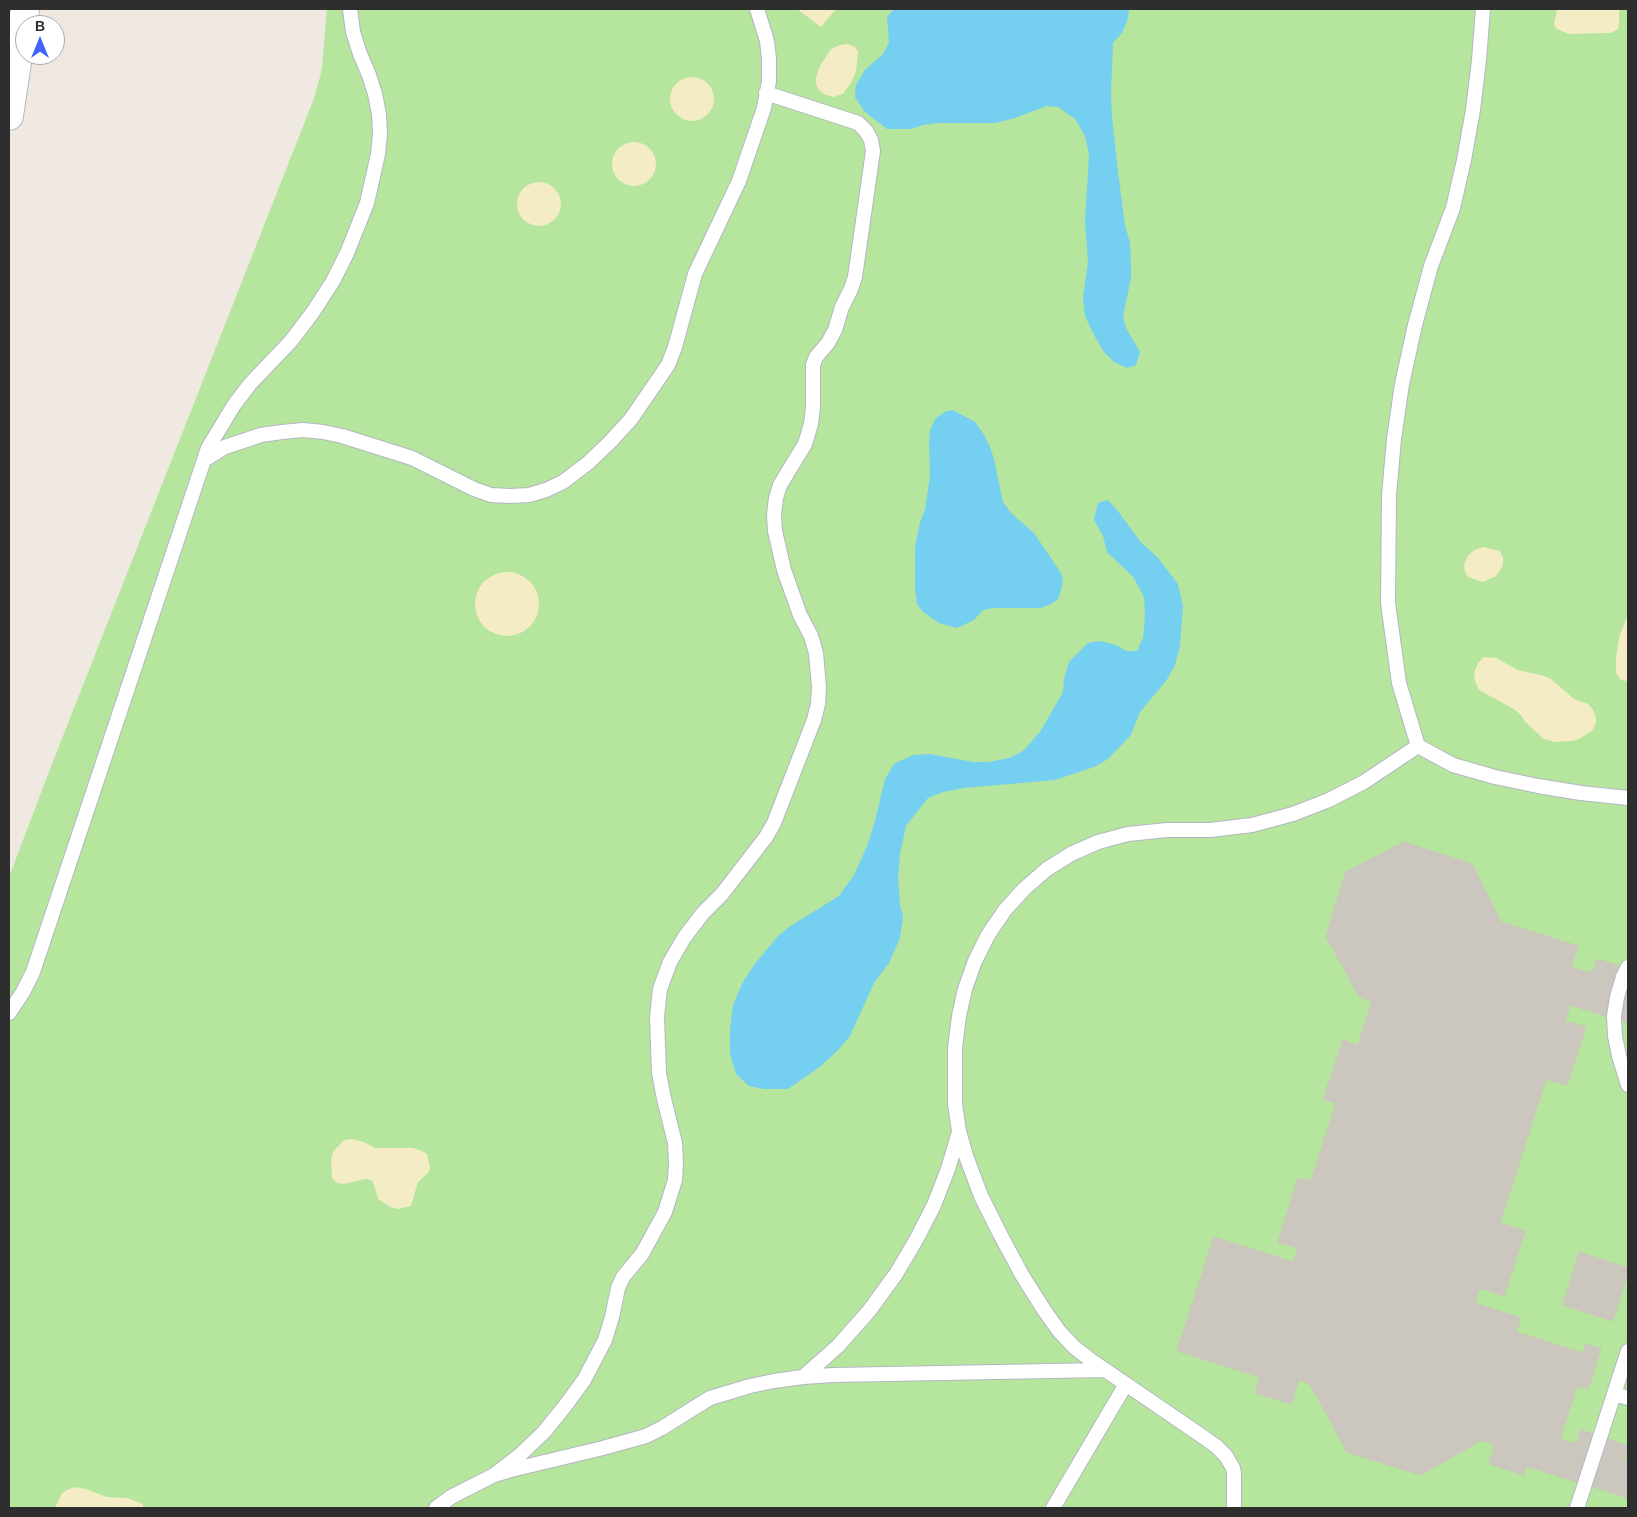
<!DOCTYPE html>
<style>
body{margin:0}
#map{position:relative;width:1637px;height:1517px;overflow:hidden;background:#efe9e1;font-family:Helvetica,sans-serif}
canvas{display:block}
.frame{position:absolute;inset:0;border:10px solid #2e2e2e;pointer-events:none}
.north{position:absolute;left:15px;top:15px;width:50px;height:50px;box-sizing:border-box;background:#fff;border:1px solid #ababab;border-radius:50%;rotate:0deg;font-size:14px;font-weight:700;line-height:20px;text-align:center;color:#2e2e2e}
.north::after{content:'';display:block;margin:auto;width:18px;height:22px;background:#4264fb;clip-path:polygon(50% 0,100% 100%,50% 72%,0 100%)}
</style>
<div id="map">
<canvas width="1637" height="1517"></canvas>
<div class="frame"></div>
<div class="north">B</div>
</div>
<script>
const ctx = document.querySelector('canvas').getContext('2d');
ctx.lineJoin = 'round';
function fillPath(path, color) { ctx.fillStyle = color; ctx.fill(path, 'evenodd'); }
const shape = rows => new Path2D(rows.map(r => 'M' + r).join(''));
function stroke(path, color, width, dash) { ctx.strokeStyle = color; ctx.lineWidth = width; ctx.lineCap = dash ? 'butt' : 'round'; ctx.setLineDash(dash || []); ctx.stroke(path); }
fillPath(shape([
 [327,9,1628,9,1628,1508,9,1508,9,877,50,769,313,101,320,77,322,67]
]), '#b6e59e');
fillPath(shape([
 [797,9,836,9,821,27],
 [1557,9,1619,9,1619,23,1618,29,1611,33,1569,34,1557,29,1554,25],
 [848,44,855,47,858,52,856,72,851,83,843,94,833,97,824,94,819,90,816,84,816,77,820,66,830,50,839,45],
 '670 99a22 22 0 1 1 44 0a22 22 0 1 1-44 0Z',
 '612 164a22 22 0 1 1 44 0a22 22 0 1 1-44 0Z',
 '517 204a22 22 0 1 1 44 0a22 22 0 1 1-44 0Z',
 [1483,547,1500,551,1503,557,1503,564,1501,569,1496,576,1483,582,1468,577,1465,572,1464,565,1468,556,1474,550],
 '475 604a32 32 0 1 1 64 0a32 32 0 1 1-64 0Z',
 [1628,614,1628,681,1621,680,1616,673,1616,659,1619,637],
 [1484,657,1496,658,1518,670,1544,676,1551,679,1574,699,1588,704,1593,710,1596,718,1596,723,1592,731,1579,739,1572,741,1555,742,1544,739,1525,722,1521,715,1514,709,1479,690,1475,681,1474,672,1478,663],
 [352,1139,364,1142,375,1148,413,1148,422,1151,427,1154,430,1167,429,1172,418,1182,411,1206,398,1209,390,1207,378,1199,374,1184,371,1180,365,1179,344,1184,337,1183,332,1178,331,1160,333,1152,344,1140],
 [74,1487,86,1489,107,1497,128,1498,142,1504,144,1508,55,1508,62,1493,67,1490]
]), '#f3ecc5');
fillPath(shape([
 [894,9,1129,9,1128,19,1122,33,1113,43,1111,94,1112,117,1118,172,1125,225,1130,243,1131,263,1131,278,1123,316,1126,328,1140,352,1136,365,1127,368,1114,362,1104,352,1094,335,1085,316,1083,298,1088,262,1085,221,1089,155,1085,136,1075,119,1058,107,1047,106,1015,118,996,123,938,123,923,125,911,129,887,129,864,111,855,97,856,85,865,70,883,54,889,42,887,17],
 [953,410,975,422,983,433,990,447,994,459,1003,502,1011,513,1034,533,1061,573,1063,581,1061,590,1058,599,1051,604,1041,608,994,608,983,610,974,620,957,628,939,623,923,612,917,604,915,590,915,547,920,522,925,510,930,475,929,441,930,431,935,419,944,412],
 [1108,500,1117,510,1140,541,1158,558,1178,584,1183,606,1180,646,1175,665,1166,681,1140,712,1131,735,1108,759,1094,767,1055,780,964,788,943,792,928,798,906,826,900,854,898,879,900,904,903,917,900,938,889,963,874,983,849,1038,836,1052,821,1066,788,1089,764,1089,749,1086,736,1074,730,1054,730,1029,733,1005,743,982,754,965,778,936,789,927,839,896,854,875,867,846,875,821,885,779,894,764,913,755,930,754,973,762,988,762,1009,758,1023,751,1040,732,1063,692,1064,679,1069,662,1088,643,1100,641,1116,645,1126,651,1137,651,1143,638,1145,615,1144,597,1134,578,1107,552,1103,536,1094,520,1098,503]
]), '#75cff0');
const building = shape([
 [1404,842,1472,864,1501,922,1578,946,1571,967,1592,973,1597,959,1628,969,1628,1023,1570,1005,1565,1021,1586,1027,1567,1085,1546,1079,1500,1223,1525,1231,1504,1296,1480,1288,1475,1303,1521,1318,1516,1332,1583,1353,1586,1344,1601,1349,1588,1389,1577,1386,1560,1439,1576,1444,1581,1430,1628,1446,1624,1459,1628,1460,1628,1498,1526,1466,1524,1475,1489,1464,1495,1445,1482,1440,1420,1475,1347,1452,1310,1384,1299,1380,1291,1404,1255,1393,1260,1377,1177,1351,1214,1237,1293,1262,1298,1248,1278,1242,1298,1178,1311,1181,1336,1103,1323,1099,1343,1040,1358,1045,1372,1001,1359,997,1326,936,1346,872,1404,842],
 [1579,1252,1628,1268,1628,1273,1613,1321,1563,1305,1579,1252]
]);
fillPath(building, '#cbc7bf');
stroke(building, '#cbc5ba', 1);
const service = shape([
 [1483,9,1479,60,1473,110,1464,160,1453,208,1431,266,1415,325,1402,384,1394,439,1389,495,1388,603,1399,683,1418,746,1453,765,1495,777,1538,786,1581,793,1628,798],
 [204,460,225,447,261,435,282,432,303,430,323,432,342,436,412,458,474,489,491,495,510,496,529,495,546,490,563,482,588,463,610,442,631,419,668,365,675,347,695,274,739,181,764,108,769,81,769,59,767,41,757,9],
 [1628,967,1623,977,1617,997,1614,1016,1615,1036,1619,1056,1628,1085],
 [9,1013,23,992,33,972,208,448,234,405,250,384,291,341,313,312,333,281,347,253,367,203,378,154,380,134,379,114,375,94,369,75,360,54,353,32,350,9],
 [803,1377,838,1346,869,1311,896,1274,916,1240,934,1205,948,1169,959,1132],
 [1614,1394,1628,1398],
 [494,1475,520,1455,544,1432,565,1406,584,1380,605,1340,612,1317,618,1288,623,1277,642,1254,665,1212,675,1180,676,1162,675,1143,664,1099,659,1073,657,1017,660,989,670,962,684,938,703,913,722,894,766,837,774,823,814,720,818,704,819,687,816,653,811,636,800,615,784,570,775,531,774,514,776,498,780,485,805,444,811,424,813,407,813,365,816,357,828,343,835,330,842,307,851,289,855,277,873,151,871,140,866,131,858,123,766,93],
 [436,1508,451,1497,494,1475,511,1470,603,1448,646,1436,662,1428,710,1398,750,1386,774,1381,803,1377,833,1375,1105,1370],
 [1053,1508,1126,1384],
 [1234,1508,1234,1474,1233,1468,1226,1456,1216,1446,1196,1432,1092,1361,1074,1347,1059,1331,1044,1310,1022,1275,1000,1234,981,1196,966,1156,959,1131,955,1104,955,1048,959,1016,965,989,975,961,988,935,1005,910,1024,889,1047,869,1071,854,1098,842,1128,834,1167,830,1210,830,1252,825,1293,814,1329,800,1364,782,1418,746],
 [1577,1508,1628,1351]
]);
const tertiary = shape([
 [9,116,25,9]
]);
stroke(service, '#b4b7c1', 16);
stroke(tertiary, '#b4b7c1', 30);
stroke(service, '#fff', 14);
stroke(tertiary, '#fff', 28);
</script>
